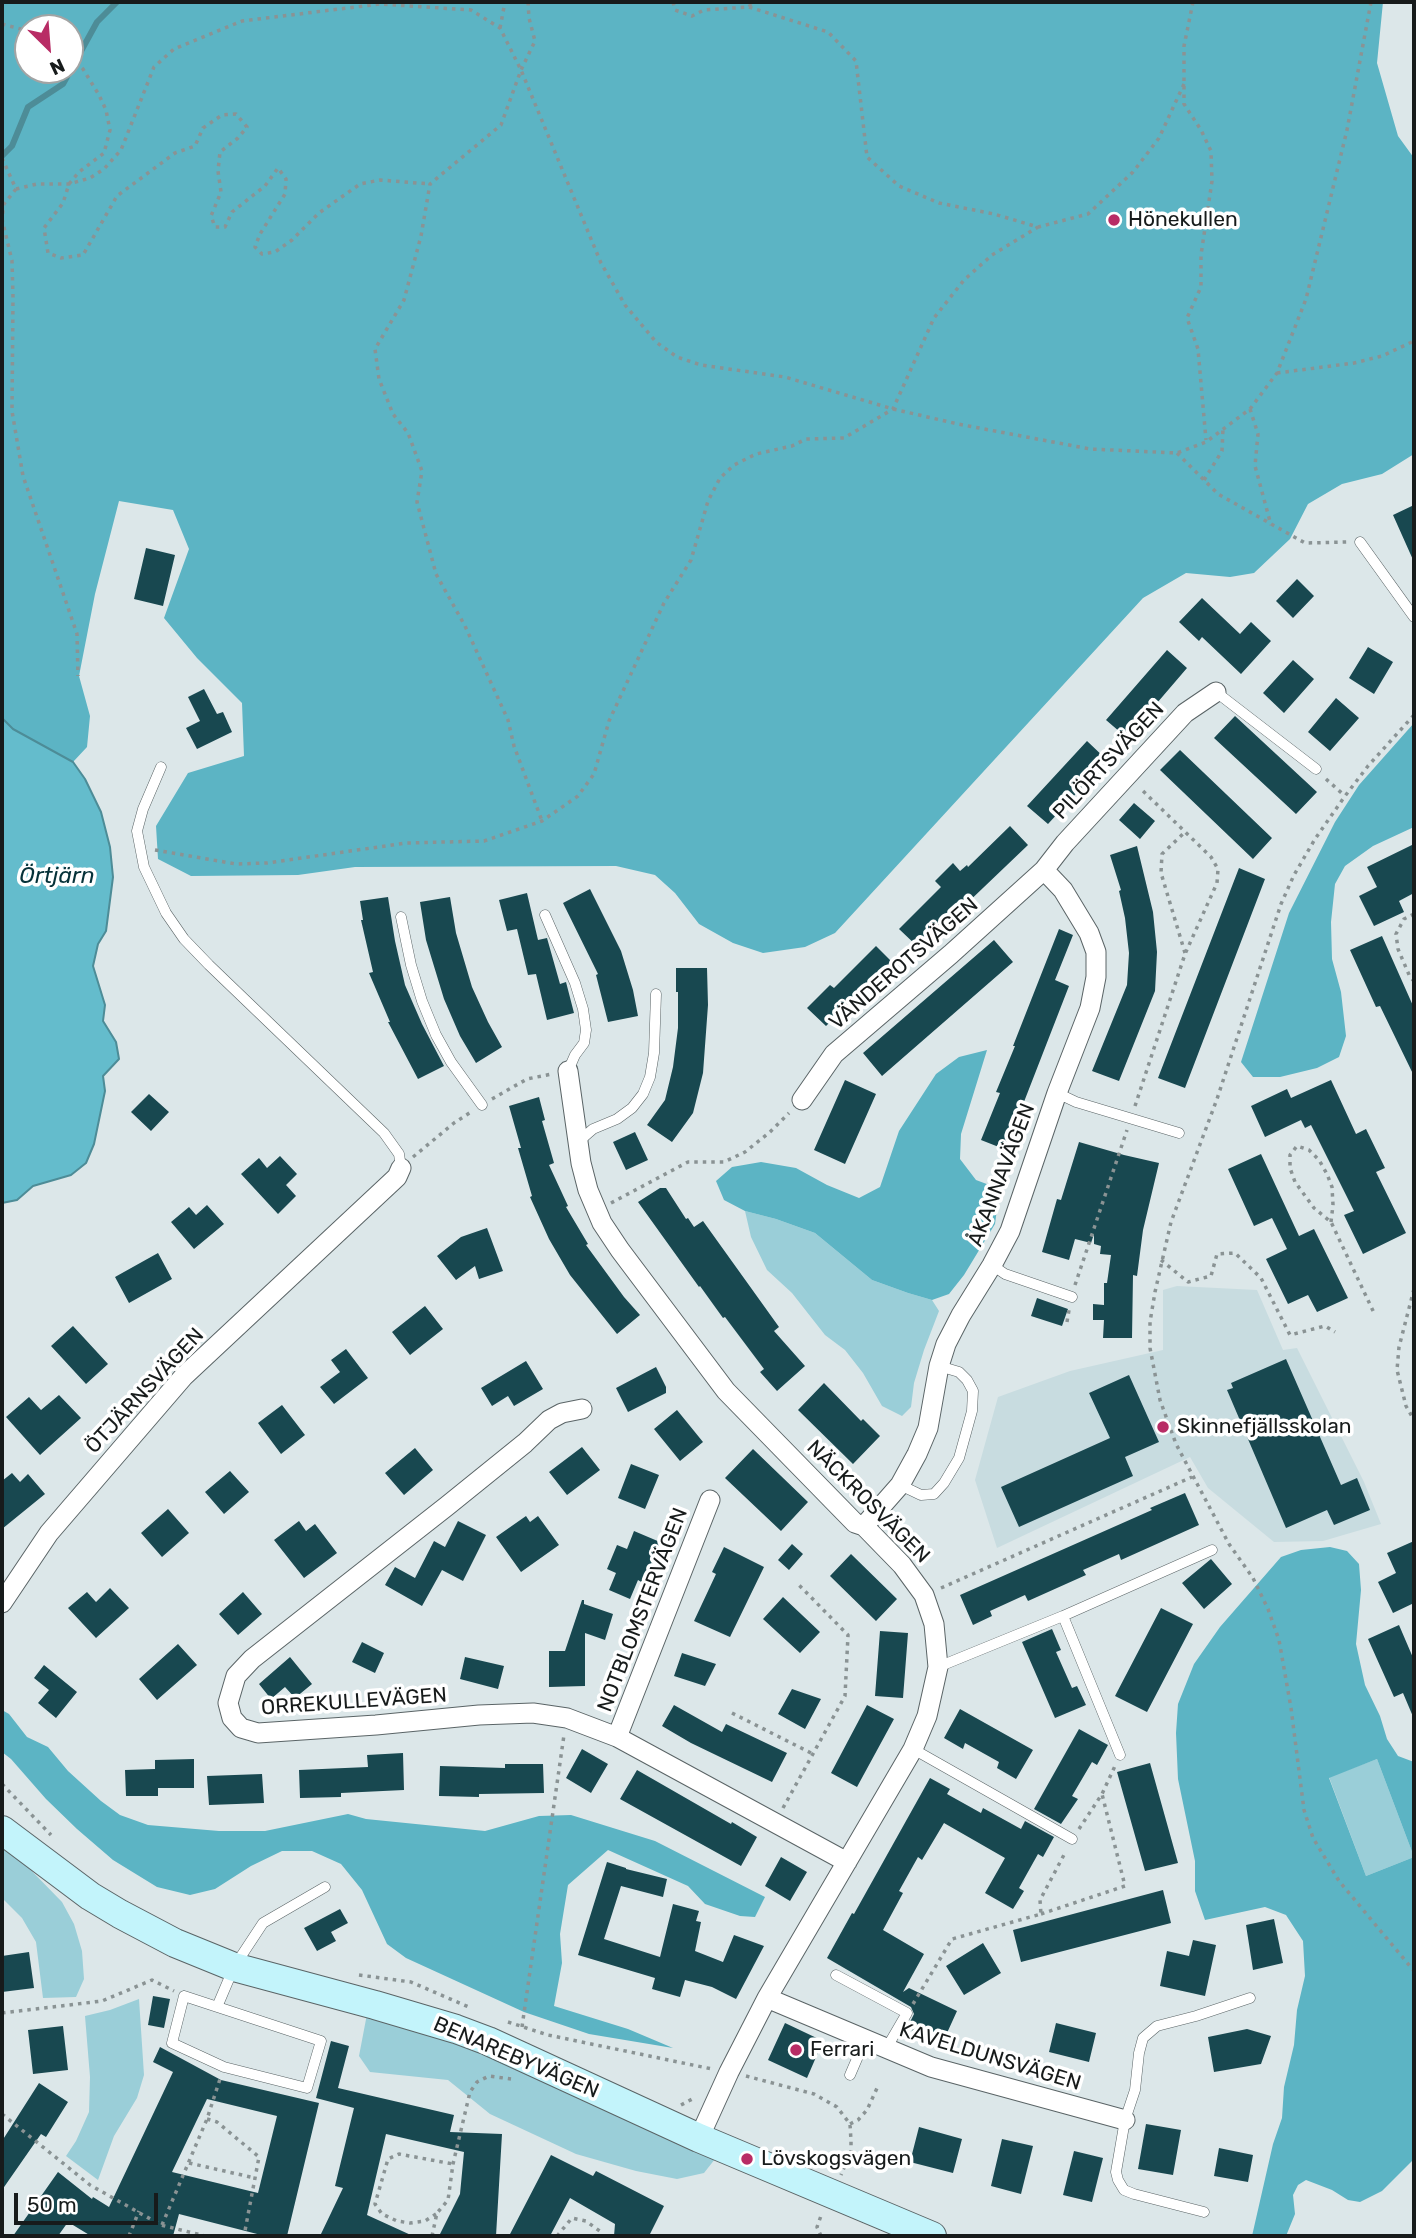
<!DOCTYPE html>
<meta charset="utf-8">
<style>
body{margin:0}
#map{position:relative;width:1416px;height:2238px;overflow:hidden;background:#dce7e9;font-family:Rubik,sans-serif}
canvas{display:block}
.frame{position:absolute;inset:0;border:4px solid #171b1b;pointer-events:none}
.north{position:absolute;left:14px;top:14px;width:70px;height:70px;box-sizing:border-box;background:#fff;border:2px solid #a2a4a4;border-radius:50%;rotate:155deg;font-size:19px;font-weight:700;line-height:28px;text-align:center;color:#171b1b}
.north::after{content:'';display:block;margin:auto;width:24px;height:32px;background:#b82c65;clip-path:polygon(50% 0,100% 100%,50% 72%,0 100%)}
.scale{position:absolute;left:14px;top:2193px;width:144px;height:32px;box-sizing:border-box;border:4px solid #171b1b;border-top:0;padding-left:9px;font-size:21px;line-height:24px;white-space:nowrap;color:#171b1b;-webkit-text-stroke:5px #fff;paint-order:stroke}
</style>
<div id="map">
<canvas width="1416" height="2238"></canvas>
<div class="frame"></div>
<div class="north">N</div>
<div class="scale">50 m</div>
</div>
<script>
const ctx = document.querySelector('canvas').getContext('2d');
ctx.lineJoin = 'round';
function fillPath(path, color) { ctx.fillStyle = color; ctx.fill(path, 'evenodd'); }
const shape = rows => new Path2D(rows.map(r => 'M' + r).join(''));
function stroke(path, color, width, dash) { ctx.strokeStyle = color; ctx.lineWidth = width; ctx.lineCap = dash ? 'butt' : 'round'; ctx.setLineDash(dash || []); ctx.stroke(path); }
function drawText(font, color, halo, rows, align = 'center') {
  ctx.font = font + ' Rubik,sans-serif'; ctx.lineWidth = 7; ctx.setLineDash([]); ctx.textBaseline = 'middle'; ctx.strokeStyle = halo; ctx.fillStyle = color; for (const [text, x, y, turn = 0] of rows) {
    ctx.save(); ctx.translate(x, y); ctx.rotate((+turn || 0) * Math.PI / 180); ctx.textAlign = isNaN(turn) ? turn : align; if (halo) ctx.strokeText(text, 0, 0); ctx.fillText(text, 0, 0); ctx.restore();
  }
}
fillPath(shape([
 [1177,1286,1257,1290,1283,1350,1297,1348,1364,1482,1381,1524,1323,1541,1274,1542,1208,1488,1190,1457,997,1548,975,1480,998,1397,1070,1371,1163,1350,1163,1290]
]), '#c8dce0');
fillPath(shape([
 [745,1211,776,1219,815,1233,872,1280,908,1293,932,1300,939,1311,924,1350,914,1383,911,1407,902,1416,882,1406,863,1373,845,1350,825,1335,792,1293,767,1270,751,1237],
 [1377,1759,1414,1857,1366,1876,1329,1777],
 [2,1848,23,1862,62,1902,74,1924,82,1951,84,1979,76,1997,43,1998,36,1942,22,1918,2,1898],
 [139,1999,144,2075,137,2098,114,2136,98,2180,66,2156,76,2141,89,2112,90,2077,85,2016,110,2010],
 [367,2014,460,2043,715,2159,704,2173,677,2179,636,2171,576,2154,490,2114,448,2080,370,2072,359,2056]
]), '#9aced8');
fillPath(shape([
 [2,2,1383,2,1377,63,1398,136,1414,158,1414,454,1382,474,1342,484,1308,504,1290,539,1254,573,1230,577,1186,573,1143,598,835,933,805,947,763,953,733,943,699,924,675,893,655,875,616,866,355,867,298,875,191,876,158,859,156,826,188,773,244,756,242,703,197,658,164,618,189,549,173,510,119,501,95,594,79,676,90,716,87,747,73,762,13,729,2,718],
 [28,28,70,28,70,70,28,70],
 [1414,723,1414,827,1373,846,1345,866,1335,884,1331,922,1332,959,1341,992,1346,1036,1339,1057,1317,1068,1280,1077,1253,1077,1241,1062,1289,913,1335,822,1359,785],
 [987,1050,961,1134,960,1159,976,1180,992,1186,998,1202,995,1224,964,1275,949,1294,932,1300,908,1293,872,1280,815,1233,776,1219,745,1211,724,1200,716,1181,732,1167,761,1162,796,1168,827,1185,859,1198,880,1187,899,1131,936,1074,959,1057],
 [1330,1547,1347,1551,1359,1564,1361,1590,1356,1644,1365,1685,1380,1716,1387,1739,1398,1756,1414,1762,1414,1857,1377,1759,1329,1778,1366,1876,1414,1857,1414,2159,1382,2191,1360,2202,1348,2200,1332,2190,1306,2180,1298,2185,1293,2195,1295,2214,1286,2236,1252,2236,1273,2144,1282,2118,1284,2087,1294,2045,1297,2010,1305,1976,1303,1941,1286,1915,1265,1907,1205,1920,1195,1891,1195,1861,1178,1779,1176,1733,1178,1704,1194,1664,1220,1627,1281,1557,1301,1550],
 [2,1710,9,1714,27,1737,48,1747,68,1771,101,1801,120,1815,148,1825,219,1831,265,1831,348,1814,366,1819,485,1831,539,1816,571,1815,655,1841,765,1897,755,1917,740,1916,705,1904,688,1886,608,1850,568,1885,560,1934,562,1963,554,2006,628,2029,673,2048,589,2034,524,2012,406,1958,387,1944,362,1890,341,1864,312,1851,282,1851,251,1866,215,1889,190,1895,157,1887,113,1860,77,1829,46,1799,11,1759,2,1752]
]), '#5cb4c4');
const water = shape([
 [2,718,13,729,73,762,85,779,101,812,110,847,113,877,106,931,98,944,93,966,105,1005,103,1021,116,1042,119,1059,103,1076,105,1091,94,1144,86,1163,71,1175,33,1186,17,1200,2,1203,2,718]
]);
fillPath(water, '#64bccc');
stroke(water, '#4d8c97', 2);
stroke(shape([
 [2,156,12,146,28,107,63,84,97,22,117,2]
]), '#4d8c97', 6);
fillPath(shape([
 [1414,505,1414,562,1393,515],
 [146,548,175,555,163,606,134,599],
 [1297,579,1314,596,1293,618,1276,601],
 [1202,598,1240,634,1251,622,1271,641,1241,674,1202,637,1199,641,1179,622],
 [1368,647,1393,662,1374,694,1349,678],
 [1167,650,1187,668,1127,738,1106,720],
 [1293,660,1314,679,1284,713,1263,693],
 [204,689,217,714,223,712,232,732,197,749,186,728,200,721,188,697],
 [1336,698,1359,718,1330,751,1308,732],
 [1235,716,1317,792,1296,814,1214,738],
 [1087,741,1107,760,1048,824,1027,806],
 [1180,750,1272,838,1253,859,1160,770],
 [1134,803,1155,821,1140,839,1119,820],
 [1010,826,1028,845,961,909,959,906,918,947,899,929,941,887,935,881,953,863,960,871,967,865,968,867],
 [1414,844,1414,893,1399,901,1404,912,1374,926,1359,896,1377,887,1367,867],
 [1137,846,1153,912,1157,952,1155,991,1119,1081,1092,1071,1127,985,1129,953,1125,918,1119,891,1121,890,1110,855],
 [1239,868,1265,879,1185,1088,1158,1078],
 [590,889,621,951,633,990,638,1016,608,1022,596,975,598,974,563,903],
 [527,893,538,940,547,938,560,984,566,982,574,1013,547,1020,536,974,528,975,517,929,507,931,499,900],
 [388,897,395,941,405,985,422,1024,444,1066,418,1079,388,1022,390,1022,369,973,373,972,361,920,363,920,360,901],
 [450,897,456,933,472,987,488,1022,502,1047,476,1063,460,1036,444,999,426,940,420,902],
 [1059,929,1073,935,1055,980,1069,986,1015,1125,1018,1127,1009,1151,981,1140,1000,1093,996,1092,1015,1046,1013,1046],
 [1382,936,1414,1008,1414,1076,1380,1006,1376,1007,1350,950],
 [994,940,1013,962,882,1076,863,1053],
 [876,946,895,965,872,987,869,984,826,1026,807,1008,830,985,834,988],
 [676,968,707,968,708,1005,703,1073,693,1113,672,1142,647,1125,665,1100,673,1067,678,1028,678,992,676,992],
 [845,1080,876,1094,845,1164,814,1150],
 [1331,1080,1356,1134,1366,1129,1385,1168,1376,1172,1406,1233,1363,1254,1344,1215,1354,1211,1311,1125,1305,1128,1301,1120,1265,1137,1251,1106,1287,1089,1291,1098],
 [149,1094,169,1112,151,1131,131,1112],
 [539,1097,545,1120,542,1121,554,1163,549,1165,568,1206,566,1207,588,1244,586,1245,624,1297,640,1315,617,1334,570,1275,549,1239,530,1197,532,1196,518,1148,521,1148,509,1106],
 [635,1132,648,1160,626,1170,613,1142],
 [1079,1142,1124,1155,1159,1163,1143,1230,1137,1276,1133,1275,1132,1338,1103,1338,1104,1320,1093,1320,1093,1304,1104,1305,1104,1283,1107,1283,1111,1255,1100,1254,1101,1246,1094,1244,1094,1234,1091,1243,1075,1239,1069,1260,1042,1252,1057,1199,1061,1200],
 [1261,1154,1299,1236,1314,1229,1348,1298,1317,1312,1308,1295,1288,1304,1266,1259,1287,1249,1272,1218,1254,1226,1228,1169],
 [280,1156,297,1174,286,1185,296,1196,278,1214,241,1174,259,1158,267,1168],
 [660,1188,666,1188,686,1219,688,1218,694,1227,703,1221,779,1327,774,1331,805,1366,777,1391,760,1372,764,1369,725,1317,723,1318,700,1286,699,1287,638,1202],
 [207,1205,224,1224,194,1249,171,1222,189,1207,196,1215],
 [487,1228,503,1271,479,1279,475,1266,456,1280,437,1256,461,1237],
 [158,1253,172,1279,129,1303,115,1277],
 [1037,1298,1068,1309,1062,1326,1031,1316],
 [425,1306,443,1329,410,1355,392,1332],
 [73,1326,108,1364,86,1384,51,1346],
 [346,1349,368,1378,334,1404,320,1387,340,1372,331,1360],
 [1286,1359,1341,1485,1357,1478,1370,1510,1334,1525,1327,1510,1286,1528,1227,1390,1233,1388,1231,1383],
 [526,1361,543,1389,514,1406,508,1396,492,1406,481,1388],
 [656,1367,666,1387,666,1393,628,1412,616,1388],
 [1129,1375,1159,1442,1125,1457,1133,1476,1019,1527,1001,1487,1110,1438,1089,1393],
 [824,1383,861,1421,863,1419,880,1436,853,1464,798,1410],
 [59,1395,81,1418,40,1455,6,1417,29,1397,41,1410],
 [282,1405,305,1435,281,1454,258,1423],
 [677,1410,703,1442,680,1461,654,1429],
 [582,1447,600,1470,567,1495,549,1472],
 [415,1448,433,1470,404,1495,385,1473],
 [753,1449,808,1502,781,1531,725,1478],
 [631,1464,659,1475,645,1509,618,1498],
 [230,1471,249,1492,224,1514,205,1492],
 [12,1473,20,1482,28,1474,45,1494,2,1529,2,1481],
 [1185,1493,1199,1525,1121,1560,1119,1554,1083,1570,1086,1575,1028,1601,1025,1595,990,1611,992,1616,973,1625,960,1595,1152,1510,1150,1508],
 [168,1509,189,1533,162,1557,141,1533],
 [526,1516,530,1522,538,1516,559,1545,521,1572,496,1537],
 [299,1521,306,1531,315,1524,337,1553,304,1578,274,1540],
 [458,1521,486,1535,463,1581,442,1570,422,1606,385,1585,395,1567,415,1578,434,1541,445,1547],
 [634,1531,660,1542,643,1583,638,1580,630,1599,609,1590,616,1573,607,1569,617,1545,627,1549],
 [1414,1541,1414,1603,1393,1613,1378,1582,1396,1573,1387,1553],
 [792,1544,803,1554,789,1570,778,1560],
 [724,1547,764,1567,730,1637,694,1621,716,1574,712,1572],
 [851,1554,897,1599,876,1621,830,1576],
 [1211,1559,1232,1584,1204,1609,1182,1583],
 [110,1588,129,1608,96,1638,68,1608,87,1592,96,1602],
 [243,1592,262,1614,238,1635,219,1614],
 [783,1597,820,1632,800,1653,763,1619],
 [582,1600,584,1600,584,1604,613,1614,605,1640,585,1633,585,1686,549,1687,549,1651,565,1651],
 [1161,1608,1193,1624,1147,1712,1115,1696],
 [1399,1625,1414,1660,1414,1719,1403,1693,1394,1697,1368,1639],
 [1052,1629,1061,1650,1056,1652,1072,1688,1077,1686,1086,1705,1055,1718,1022,1642],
 [880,1631,908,1633,903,1698,875,1696],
 [362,1642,384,1653,375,1673,352,1662],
 [178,1644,197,1665,157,1700,139,1679],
 [682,1653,716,1664,705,1686,674,1676],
 [290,1657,312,1684,295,1698,285,1687,271,1699,259,1684],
 [465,1657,504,1666,498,1689,460,1679],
 [44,1665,77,1692,56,1718,38,1703,49,1690,34,1678],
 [792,1689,821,1699,805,1729,778,1714],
 [674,1705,722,1732,726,1724,787,1753,772,1782,691,1743,662,1726],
 [867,1705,894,1719,857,1787,831,1773],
 [960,1709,1033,1750,1016,1779,997,1768,999,1762,965,1743,963,1749,944,1738],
 [1079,1729,1108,1745,1097,1765,1092,1762,1072,1796,1078,1799,1061,1824,1034,1809],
 [582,1749,608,1764,591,1793,566,1778],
 [403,1753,404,1790,341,1793,341,1797,300,1798,299,1770,368,1767,367,1755],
 [194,1759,194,1788,158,1788,158,1796,126,1796,125,1770,155,1769,155,1760],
 [1150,1763,1178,1863,1145,1871,1117,1772],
 [505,1764,543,1764,544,1793,479,1794,479,1797,439,1796,440,1766,505,1768],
 [637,1770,731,1824,732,1822,757,1837,741,1866,620,1799],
 [262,1774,264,1803,209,1805,207,1776],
 [930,1778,950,1789,947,1794,981,1813,983,1808,1021,1829,1025,1821,1054,1837,1043,1857,1038,1854,1019,1888,1024,1891,1013,1909,985,1893,1005,1858,944,1823,922,1860,918,1857,899,1891,903,1893,883,1930,924,1954,903,1992,909,1988,957,2011,942,2044,907,2028,914,2014,911,2007,827,1958,852,1913,854,1914],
 [781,1857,807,1872,790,1901,765,1886],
 [607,1862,626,1868,626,1869,667,1879,663,1897,621,1886,604,1939,660,1957,673,1904,699,1911,696,1921,701,1922,695,1951,723,1962,734,1935,764,1946,736,1999,712,1987,685,1980,680,1997,652,1989,655,1978,578,1955],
 [1163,1890,1171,1923,1021,1962,1013,1930],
 [340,1909,348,1923,331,1932,336,1941,317,1951,304,1928],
 [1274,1919,1283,1963,1253,1970,1246,1925],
 [1193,1940,1216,1945,1205,1996,1160,1986,1167,1951,1189,1956],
 [983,1943,1001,1973,964,1995,946,1966],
 [29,1952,34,1988,2,1992,2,1956],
 [153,1996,170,1999,164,2028,148,2025],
 [785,2023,823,2041,807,2078,768,2060],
 [1056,2023,1096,2033,1089,2062,1049,2052],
 [63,2026,68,2070,33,2074,28,2030],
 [1247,2029,1271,2036,1261,2064,1214,2072,1208,2037],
 [331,2041,349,2046,338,2088,454,2115,450,2132,502,2134,496,2236,439,2236,460,2194,464,2152,386,2134,367,2215,413,2236,320,2236,343,2188,335,2186,354,2108,316,2098],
 [160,2047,221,2080,319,2103,287,2236,265,2236,179,2214,173,2236,91,2236,68,2222,58,2236,13,2236,58,2172,92,2199,93,2197,109,2207,173,2072,153,2062],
 [207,2099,277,2116,258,2193,172,2172],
 [39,2083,68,2102,46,2137,41,2134,2,2190,2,2141],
 [1146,2124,1181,2130,1173,2175,1138,2169],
 [919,2127,962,2139,953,2173,910,2162],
 [1002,2139,1033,2146,1021,2194,991,2186],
 [1219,2148,1253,2155,1248,2182,1214,2176],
 [1074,2151,1103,2158,1092,2202,1063,2195],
 [551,2155,593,2176,596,2171,664,2206,649,2236,614,2236,615,2224,570,2198,550,2236,509,2236]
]), '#184850');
const lane = shape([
 [1360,542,1414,617],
 [1216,692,1316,769],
 [161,767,143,809,137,831,144,867,166,913,184,939,209,965,384,1133,399,1154,401,1168],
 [545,915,575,983,583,1009,586,1030,584,1043,575,1055,568,1071],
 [401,917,411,965,422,1001,436,1035,451,1062,482,1105],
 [1057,1093,1076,1102,1179,1133],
 [578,1142,593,1129,617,1119,632,1108,643,1094,650,1077,654,1053,656,994],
 [992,1265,1005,1274,1072,1297],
 [900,1485,921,1495,934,1494,944,1483,959,1458,972,1411,973,1391,967,1380,959,1372,939,1366],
 [1063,1616,1120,1755],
 [938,1667,1063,1616,1212,1550],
 [913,1749,1072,1839],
 [836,1975,907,2013,886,2049],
 [184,1996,321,2041,307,2088,224,2067,172,2043,184,1996],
 [217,2007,234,1967,263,1923,325,1887],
 [850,2075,865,2040],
 [1204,2212,1134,2194,1124,2190,1118,2180,1116,2172,1125,2120,1135,2090,1139,2053,1143,2038,1157,2026,1196,2016,1250,1998]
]);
const street = shape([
 [568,1071,581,1163,588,1190,602,1223,620,1250,726,1391,855,1523,864,1526,902,1565,924,1595,934,1624,938,1667,927,1716,913,1749,767,1998,729,2072,699,2138],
 [802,1100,834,1054,951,954,1044,870,1065,843,1185,713,1216,692],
 [582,1409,562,1413,549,1420,525,1443,447,1506,252,1659,236,1676,228,1703,232,1718,241,1728,258,1733,376,1725,479,1715,533,1713,567,1718,617,1737,847,1862],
 [864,1526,900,1485,917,1454,928,1428,939,1366,946,1344,961,1315,992,1265,1010,1231,1057,1093,1090,1008,1096,977,1096,952,1089,933,1063,890,1044,870],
 [2,1603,49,1533,184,1376,397,1177,401,1168],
 [617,1737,710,1500],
 [767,1998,931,2067,1125,2120]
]);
const secondary = shape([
 [2,1830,90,1896,120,1914,175,1943,234,1967,375,2005,456,2029,488,2041,699,2138,932,2236]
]);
stroke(lane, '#5a6466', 11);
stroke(street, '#5a6466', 21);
stroke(secondary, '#5a6466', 30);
stroke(shape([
 [528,2,529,18,535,41,521,70,501,125,430,184,421,236,404,300,375,349,379,379,393,414,408,433,422,471,417,502,436,574,465,626,508,720,514,746,542,821],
 [673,2,675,10,692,16,704,10,749,7,752,2],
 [1193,2,1184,46,1184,104,1201,130,1211,151,1212,181,1201,255,1201,287,1187,318,1198,349,1206,440],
 [749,7,828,32,856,61,867,157,899,186,939,203,994,214,1038,227,1088,214,1133,172,1159,138,1184,84],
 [2,24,28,31],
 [500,28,505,2],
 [70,56,83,69,99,95,106,110,110,130,104,153,79,172,69,184,63,203,44,228,48,253,61,258,83,255,117,196,175,153,195,146,203,128,222,115,236,114,247,127,238,138,220,152,218,171,221,192,211,216,215,227,225,227,232,212,265,186,278,168,286,179,285,194,260,234,255,247,262,254,275,252,292,240,319,213,360,184,380,180,430,184],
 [2,158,16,189,37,184,69,184,90,178,104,169,121,150,154,67,174,49,242,21,380,4,471,10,500,28,521,70,601,263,625,305,656,342,677,357,701,365,785,377,893,409,958,424,1090,449,1177,453,1206,442,1250,409,1277,373,1306,299,1347,130,1371,2],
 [16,189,4,204,2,219,12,261,13,297,12,411,23,476,77,634,78,676],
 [1277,373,1354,363,1382,356,1414,341],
 [1250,409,1258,434,1255,466,1271,525],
 [1177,453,1218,494,1305,543,1347,542],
 [1204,480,1222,451,1223,428],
 [1414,715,1368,766,1345,796,1315,839,1294,875,1281,904,1217,1099,1171,1222,1155,1292,1150,1322,1150,1348,1160,1400,1176,1444,1229,1544,1253,1578,1268,1609,1279,1640,1291,1708,1304,1810,1313,1838,1339,1881,1414,1971],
 [1326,779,1345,796],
 [155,850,236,864,267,863,406,843,484,841,542,821,578,796,594,774,609,721,664,603,691,560,708,501,720,478,734,465,756,454,792,446,806,439,844,438,893,409,934,318,964,280,992,255,1038,227],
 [1414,914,1404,919,1396,934,1398,949,1410,977,1414,981],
 [1185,953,1161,873,1162,854,1185,832],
 [492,1099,527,1079,552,1074],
 [1135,1106,1185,954,1217,883,1218,869,1211,857,1141,789],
 [413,1157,454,1123,471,1112],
 [611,1203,688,1162,724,1162,745,1152,770,1132,789,1113],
 [1331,1222,1333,1205,1332,1187,1327,1174,1319,1160,1309,1150,1297,1146,1290,1155,1290,1168,1295,1182,1314,1208,1331,1222,1375,1315],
 [1161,1260,1188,1282,1211,1276,1217,1254,1235,1253,1261,1278,1290,1335,1325,1326,1335,1332],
 [1075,1285,1127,1130],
 [1414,1289,1399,1347,1397,1370,1406,1406,1414,1420],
 [1067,1322,1069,1310],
 [941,1588,1192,1477],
 [732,1713,813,1754],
 [2,1784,51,1835],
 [783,1808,845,1696,848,1635,798,1584],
 [1079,1829,1102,1794,1115,1766],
 [1041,1914,1125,1886,1102,1794],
 [359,1975,411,1982,471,2008],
 [913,2004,952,1939,1041,1914,1040,1900,1066,1851],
 [2,2013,102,2001,152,1980,174,1991],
 [508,2022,548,2035,712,2069],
 [522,2027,564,1735],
 [746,2076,814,2094,837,2107,850,2124,851,2141,851,2151,841,2175],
 [681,2105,696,2097],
 [2,2114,90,2185,161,2225,205,2236],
 [207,2119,217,2122,259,2157,244,2236],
 [850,2124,858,2120,867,2110,878,2086],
 [815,2161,830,2156,846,2162],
 [189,2163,255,2178],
 [436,2214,425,2221,410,2223,397,2221,382,2214,375,2204,388,2159,399,2154,453,2164],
 [162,2225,207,2119,220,2079],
 [129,2236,139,2211],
 [432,2236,437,2213,448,2200,453,2164,470,2092,477,2082,489,2076,511,2079],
 [557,2236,572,2218,586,2221,601,2232,602,2236],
 [821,2236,817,2227,822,2213]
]), '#8a9394', 3.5, [3.5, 5]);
stroke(lane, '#fff', 10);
stroke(street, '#fff', 19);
stroke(secondary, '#c3f4fb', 28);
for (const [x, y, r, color] of [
 [1114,220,7,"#b82c65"],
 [1163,1427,7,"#b82c65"],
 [796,2050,7,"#b82c65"],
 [747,2159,7,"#b82c65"]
]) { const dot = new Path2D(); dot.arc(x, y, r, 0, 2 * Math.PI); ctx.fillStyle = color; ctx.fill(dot); stroke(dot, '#fff', 2.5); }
drawText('21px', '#171b1b', '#fff', [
 ["Hönekullen",1128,220],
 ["Skinnefjällsskolan",1177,1427],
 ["Ferrari",810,2050],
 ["Lövskogsvägen",761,2159]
], 'left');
drawText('21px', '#171b1b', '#fff', [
 ["PILÖRTSVÄGEN",1109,761,-47],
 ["VÄNDEROTSVÄGEN",904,964,-41],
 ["ÅKANNAVÄGEN",1002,1175,-69],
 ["ÖTJÄRNSVÄGEN",145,1391,-47],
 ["NÄCKROSVÄGEN",868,1502,45],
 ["NOTBLOMSTERVÄGEN",643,1610,-69],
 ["ORREKULLEVÄGEN",354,1702,-4],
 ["KAVELDUNSVÄGEN",990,2057,17],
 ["BENAREBYVÄGEN",516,2058,23]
]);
drawText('italic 23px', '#063239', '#fff', [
 ["Örtjärn",57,876]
]);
</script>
